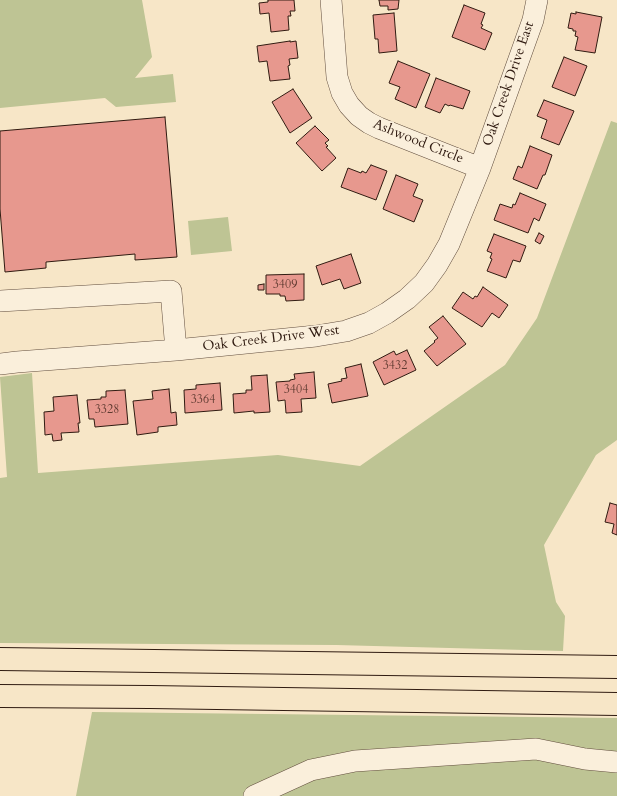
<!DOCTYPE html>
<style>
body{margin:0}
canvas{display:block;background:#f7e6c7}
</style>
<canvas width="617" height="796"></canvas>
<script>
const ctx = document.querySelector('canvas').getContext('2d');
ctx.lineJoin = 'round';
function fillPath(path, color) { ctx.fillStyle = color; ctx.fill(path, 'evenodd'); }
const shape = rows => new Path2D(rows.map(r => 'M' + r).join(''));
function stroke(path, color, width, dash) { ctx.strokeStyle = color; ctx.lineWidth = width; ctx.lineCap = dash ? 'butt' : 'round'; ctx.setLineDash(dash || []); ctx.stroke(path); }
function drawText(font, color, halo, rows, align = 'center') {
  ctx.font = font + ' Cardo,serif'; ctx.lineWidth = 3.5; ctx.setLineDash([]); ctx.textBaseline = 'middle'; ctx.strokeStyle = halo; ctx.fillStyle = color; for (const [text, x, y, turn = 0] of rows) {
    ctx.save(); ctx.translate(x, y); ctx.rotate((+turn || 0) * Math.PI / 180); ctx.textAlign = isNaN(turn) ? turn : align; if (halo) ctx.strokeText(text, 0, 0); ctx.fillText(text, 0, 0); ctx.restore();
  }
}
fillPath(shape([
 [0,0,142,0,152,57,135,78,173,74,176,102,116,107,105,98,0,108],
 [611,121,617,123,617,440,596,455,544,545,556,602,565,616,563,651,336,645,0,643,0,478,7,477,0,377,32,373,38,473,278,455,360,466,505,365,537,318],
 [228,217,232,251,191,255,188,221],
 [92,712,617,718,617,796,76,796]
]), '#bec494');
const building = shape([
 [268,0,294,0,295,11,290,11,291,16,288,16,289,30,271,32,269,13,260,14,259,3,268,2,268,0],
 [379,0,399,0,398,9,388,10,388,6,380,6,379,0],
 [464,5,485,13,481,24,483,25,481,28,492,33,485,50,452,37,464,5],
 [576,12,602,17,595,53,575,50,578,37,575,36,576,31,573,31,573,29,568,28,571,13,576,14,576,12],
 [394,13,397,51,379,53,378,39,375,39,373,15,394,13],
 [290,41,290,42,296,41,298,58,289,59,290,65,288,66,290,79,270,81,267,61,259,62,257,46,290,41],
 [564,57,587,66,575,96,552,87,564,57],
 [398,61,430,74,416,108,395,99,400,87,389,83,398,61],
 [436,78,470,91,463,109,450,105,449,106,445,104,440,113,425,107,436,78],
 [293,89,312,118,290,133,272,102,293,89],
 [544,100,574,111,559,145,541,138,547,120,537,116,544,100],
 [165,117,177,257,135,260,135,254,46,262,46,268,5,272,0,209,0,131,165,117],
 [315,126,329,140,325,143,328,146,326,147,336,158,322,171,296,143,315,126],
 [530,146,552,155,545,175,543,175,537,189,513,179,518,166,522,168,530,146],
 [371,165,387,171,376,200,341,187,348,168,361,173,362,171,366,173,371,165],
 [396,175,418,184,413,196,423,200,414,222,383,209,396,175],
 [520,193,546,204,539,221,534,218,528,233,494,220,500,204,512,208,513,204,515,205,520,193],
 [539,233,544,236,540,244,535,241,539,233],
 [494,234,526,246,520,262,513,260,506,278,487,271,492,259,490,258,492,253,487,251,494,234],
 [351,254,361,283,344,289,340,279,322,285,316,266,351,254],
 [304,274,304,300,286,301,285,296,280,296,280,294,266,294,266,275,304,274],
 [264,284,264,290,258,290,258,285,264,284],
 [483,287,508,305,499,318,492,313,482,327,452,308,463,292,473,299,475,296,477,297,483,287],
 [443,316,466,344,437,366,424,351,435,342,434,341,438,338,429,327,443,316],
 [407,350,416,370,384,385,373,362,394,351,396,355,407,350],
 [361,364,368,396,332,403,328,384,342,381,341,379,347,378,345,368,361,364],
 [314,372,316,398,301,399,302,412,286,413,285,400,278,401,276,382,290,381,290,380,295,379,294,374,314,372],
 [267,375,270,412,254,413,254,411,234,413,233,394,246,393,246,390,252,390,251,376,267,375],
 [220,383,222,410,185,413,184,390,196,389,196,385,220,383],
 [169,389,171,413,176,412,177,425,158,427,158,432,137,435,133,401,153,399,152,391,169,389],
 [125,390,128,424,95,427,94,419,89,419,87,400,101,399,101,397,106,397,106,391,125,390],
 [77,395,80,423,78,423,79,432,61,433,62,440,53,441,52,434,45,435,44,412,54,411,53,397,77,395],
 [610,503,617,505,617,535,612,533,614,524,605,522,610,503]
]);
fillPath(building, '#e7988e');
stroke(building, '#301b11', 1);
const minor = shape([
 [331,0,337,77,342,93,349,105,359,116,369,123,379,128,480,168],
 [0,301,171,291,176,350],
 [0,364,17,362,176,350,316,336,346,331,369,323,387,313,407,299,424,283,437,265,449,244,480,168,533,20,537,0],
 [254,796,311,770,355,761,536,749,585,759,617,762]
]);
const highway = shape([
 [0,659,617,667],
 [0,696,150,697,617,704]
]);
stroke(minor, '#624e3e', 22);
stroke(highway, '#301b11', 24);
stroke(minor, '#faefdb', 21);
stroke(highway, '#f7e6c7', 22);
drawText('12px', '#5e3a30', null, [
 ["3409",285,285],
 ["3432",395,366],
 ["3404",296,390],
 ["3364",203,400],
 ["3328",107,410]
]);
drawText('14px', '#301b11', '#faefdb', [
 ["Oak Creek Drive East",509,84,-71],
 ["Ashwood Circle",418,142,22],
 ["Oak Creek Drive West",271,339,-7]
]);
</script>
